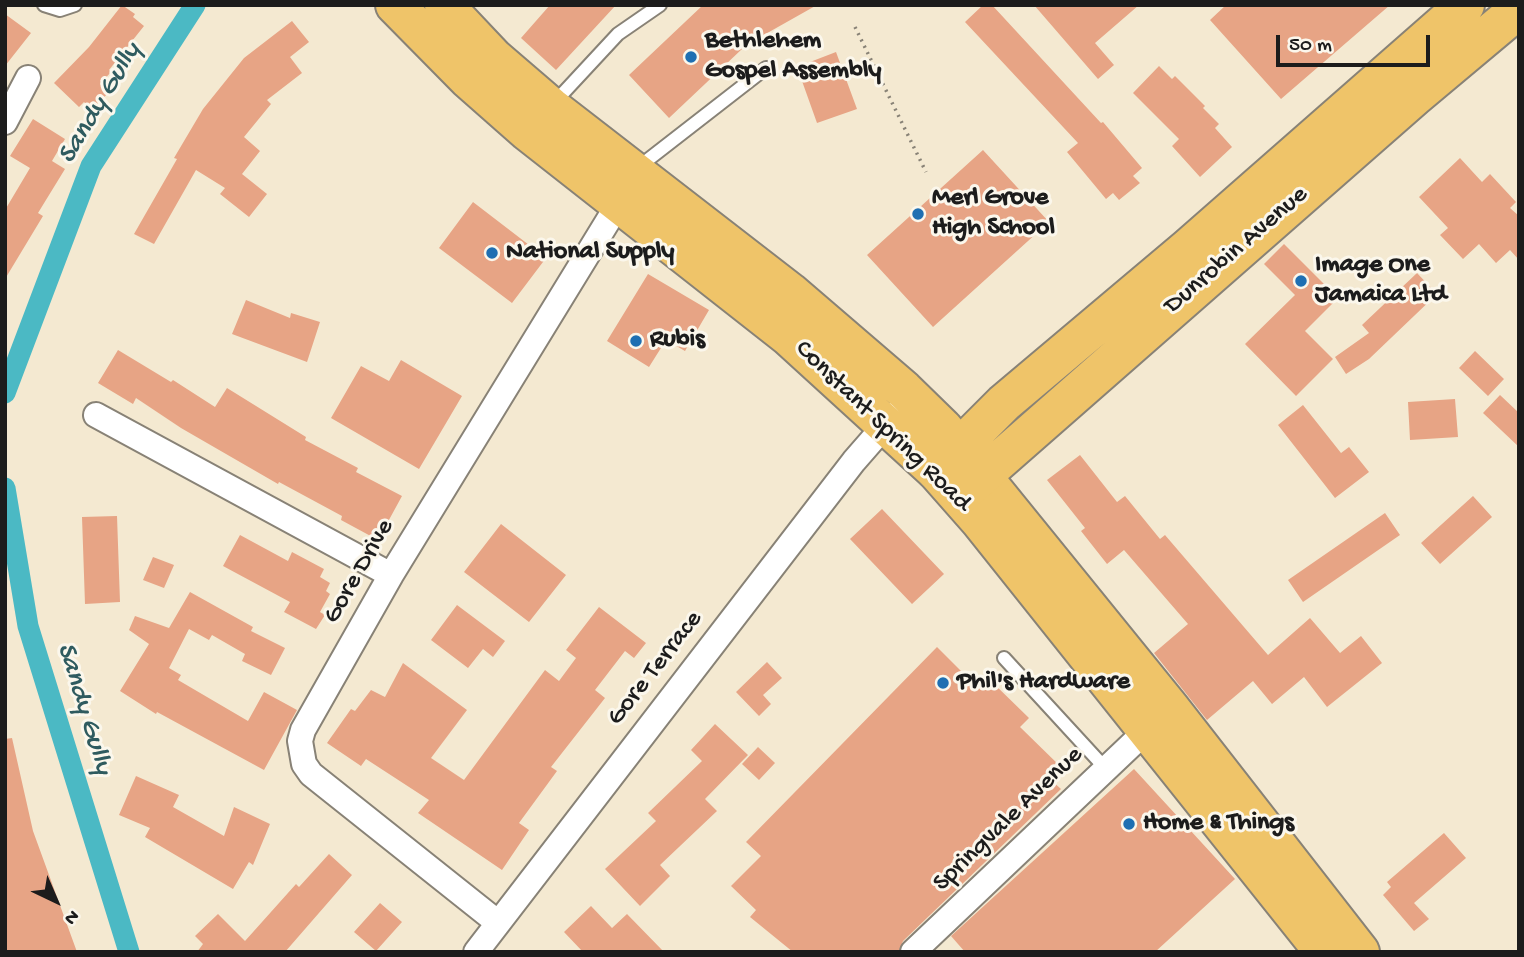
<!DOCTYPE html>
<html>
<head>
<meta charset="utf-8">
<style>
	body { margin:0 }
	#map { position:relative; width:1524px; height:957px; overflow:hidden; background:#f4e9d1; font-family:"Gochi Hand",sans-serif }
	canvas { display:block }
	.frame { position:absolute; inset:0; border:7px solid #1c1c1c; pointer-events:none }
	.north { position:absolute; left:21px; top:866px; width:70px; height:70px; -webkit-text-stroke:5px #fbf7ec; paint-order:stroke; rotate:136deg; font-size:19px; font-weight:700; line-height:28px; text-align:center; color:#1c1c1c }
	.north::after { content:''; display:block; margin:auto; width:24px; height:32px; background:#1c1c1c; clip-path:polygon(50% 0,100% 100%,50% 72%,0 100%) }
	.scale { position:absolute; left:1276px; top:35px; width:154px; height:32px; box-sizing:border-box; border:4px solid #1c1c1c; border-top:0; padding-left:9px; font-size:21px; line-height:24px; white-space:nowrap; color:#1c1c1c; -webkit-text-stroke:5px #fbf7ec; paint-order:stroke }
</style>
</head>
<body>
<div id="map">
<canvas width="1524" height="957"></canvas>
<div class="frame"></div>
<div class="north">N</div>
<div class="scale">50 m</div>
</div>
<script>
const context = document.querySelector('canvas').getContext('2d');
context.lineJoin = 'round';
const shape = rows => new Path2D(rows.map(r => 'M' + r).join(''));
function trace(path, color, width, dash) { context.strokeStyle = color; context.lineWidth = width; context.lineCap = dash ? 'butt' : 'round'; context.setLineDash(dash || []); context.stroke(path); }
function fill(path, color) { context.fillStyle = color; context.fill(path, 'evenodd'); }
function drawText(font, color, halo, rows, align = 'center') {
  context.font = font + ' "Gochi Hand",sans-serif'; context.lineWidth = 6; context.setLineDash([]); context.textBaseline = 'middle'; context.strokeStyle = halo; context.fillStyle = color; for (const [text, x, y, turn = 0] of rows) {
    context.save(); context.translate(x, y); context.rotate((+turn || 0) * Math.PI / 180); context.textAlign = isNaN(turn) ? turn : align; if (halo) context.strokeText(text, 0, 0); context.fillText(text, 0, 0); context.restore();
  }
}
const stream = shape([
	[128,943,137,952]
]);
const canal = shape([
	[5,393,91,166,195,5],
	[5,488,28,626,129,952]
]);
const building = shape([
	[122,5,135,14,133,17,144,26,109,70,111,72,100,84,109,92,92,110,84,102,79,107,54,83,89,47],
	[550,5,616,5,556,70,521,38],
	[703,5,817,5,762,36,760,32,669,118,629,75],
	[983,5,992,5,1101,123,1103,122,1142,168,1133,176,1140,183,1119,200,1113,193,1106,199,1067,152,1078,143,965,22],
	[1034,5,1139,5,1095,43,1114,65,1098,79],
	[1226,5,1390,5,1281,99,1210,20],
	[5,14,31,33,5,66],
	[292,21,309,42,290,57,302,73,267,100,271,104,244,137,260,151,242,174,267,194,249,217,220,194,225,188,196,170,154,244,134,234,177,159,174,158,203,109,244,58],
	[836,52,857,109,817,123,797,67],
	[1159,66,1172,79,1175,76,1205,106,1203,108,1219,124,1215,128,1232,147,1200,177,1172,146,1179,139,1133,93],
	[33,119,65,139,52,161,65,169,38,213,43,216,5,279,5,210,30,168,10,156],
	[983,150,1049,222,933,327,867,255],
	[1460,158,1482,182,1490,174,1516,202,1510,208,1519,216,1519,260,1510,250,1496,263,1479,244,1463,259,1440,235,1448,228,1419,197],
	[473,202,546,258,512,303,439,248],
	[1284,244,1338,298,1305,331,1333,359,1296,396,1245,344,1295,295,1264,264],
	[1417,273,1437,294,1369,359,1346,374,1335,357,1369,333,1362,325],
	[648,274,709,310,685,351,666,340,649,367,607,341],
	[246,300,290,318,291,313,320,322,307,362,232,334],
	[118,350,171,382,173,380,215,407,227,388,306,437,305,440,358,468,356,472,402,496,378,540,341,520,342,516,279,482,278,484,181,428,136,398,133,404,98,383],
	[1475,351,1504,379,1488,396,1459,368],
	[401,360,462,396,419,469,331,418,361,366,389,381],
	[1500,395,1519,413,1519,447,1483,413],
	[1455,399,1458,437,1410,440,1408,402],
	[1303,405,1341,453,1349,447,1369,472,1335,498,1278,425],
	[1080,455,1117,502,1125,496,1160,539,1165,535,1268,655,1310,618,1340,653,1361,636,1382,663,1327,707,1304,677,1272,704,1253,681,1207,720,1154,653,1188,624,1124,550,1107,564,1081,531,1085,528,1047,480],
	[1473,496,1492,517,1440,564,1421,543],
	[882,509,944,574,912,604,850,539],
	[1385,513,1400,535,1303,602,1288,580],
	[117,516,120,602,85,604,82,517],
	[501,524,566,575,529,622,464,572],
	[240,535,288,561,292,552,324,569,320,577,330,583,326,591,330,594,320,612,325,615,316,629,284,612,290,602,223,566],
	[153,557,174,565,164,588,143,580],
	[190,592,253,627,251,631,285,648,271,675,242,661,245,654,212,635,209,640,189,629,169,668,181,675,178,680,248,721,264,692,297,710,264,770,157,712,156,714,120,691,149,644,129,630,135,616,169,628],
	[457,605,505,641,493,657,483,649,468,668,431,640],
	[599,607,646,643,634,658,625,651,595,690,605,698,551,767,557,771,519,823,529,830,502,870,418,813,429,800,366,759,361,766,327,743,351,709,355,711,371,690,385,697,403,663,467,710,431,758,464,780,545,670,559,681,576,658,566,650],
	[937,647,978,688,988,678,1029,718,1020,727,1063,769,1052,781,1061,789,903,941,899,952,793,952,750,917,756,910,731,886,761,856,746,842],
	[767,662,782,678,763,695,771,704,759,716,736,692],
	[715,724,748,755,705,799,717,811,660,865,670,876,640,906,605,869,656,821,648,813,702,761,691,750],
	[12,738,33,831,77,952,5,952,5,739],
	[758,747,775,763,759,780,742,764],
	[1134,769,1235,879,1155,952,965,952,951,936],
	[136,776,179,795,173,807,224,836,234,807,270,824,253,865,249,862,233,889,145,837,150,828,119,815],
	[1444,833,1466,858,1414,903,1429,919,1414,931,1383,895,1391,887,1387,882],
	[329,854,352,875,285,952,197,952,203,944,195,936,218,914,245,941,296,884,299,887],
	[380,903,402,922,376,951,354,932],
	[591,906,612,928,627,914,664,952,583,952,564,932]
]);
const path = shape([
	[855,27,926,172]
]);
const lane = shape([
	[44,5,60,10,75,5],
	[553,104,618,34,660,5],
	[636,169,766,68],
	[1004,658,1106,769]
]);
const street = shape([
	[5,122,28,78],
	[96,415,391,575],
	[497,922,311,774,304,764,300,741,303,730,391,575,619,203],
	[476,952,854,461,895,414],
	[913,952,1146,731]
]);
const primary = shape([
	[395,5,468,79,527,131,788,336,936,471,980,521,1324,952],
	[444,5,494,58,551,107,790,292,904,390,943,428,1170,708,1360,952]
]);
const highway = shape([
	[936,471,1004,403,1188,248,1465,5],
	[959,496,1414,97,1519,9]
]);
const markers = [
	[691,57,7,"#1f6fb2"],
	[918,214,7,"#1f6fb2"],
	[492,253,7,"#1f6fb2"],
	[1301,281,7,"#1f6fb2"],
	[636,341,7,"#1f6fb2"],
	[943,683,7,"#1f6fb2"],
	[1129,824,7,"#1f6fb2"]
];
const poiNames = [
	["Bethlehem",705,42],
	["Gospel Assembly",705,72],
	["Merl Grove",932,199],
	["High School",932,229],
	["National Supply",506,253],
	["Image One",1315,266],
	["Jamaica Ltd",1315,296],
	["Rubis",650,341],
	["Phil's Hardware",957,683],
	["Home & Things",1143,824]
];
const streetNames = [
	["Dunrobin Avenue",1237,251,-41],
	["Constant Spring Road",882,427,44],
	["Gore Drive",360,572,-60],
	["Gore Terrace",656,669,-52],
	["Springvale Avenue",1009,820,-44]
];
const waterNames = [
	["Sandy Gully",101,104,-59],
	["Sandy Gully",83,709,73]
];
trace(stream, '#4bb9c4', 6);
trace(canal, '#4bb9c4', 21);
fill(building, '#e7a485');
trace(lane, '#888276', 16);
trace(street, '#888276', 28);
trace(primary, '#888276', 42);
trace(highway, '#888276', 42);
trace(path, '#888276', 3.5, [2, 5]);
trace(lane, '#fff', 12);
trace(street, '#fff', 24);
trace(primary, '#efc469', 38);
trace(highway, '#efc469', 38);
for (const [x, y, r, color] of markers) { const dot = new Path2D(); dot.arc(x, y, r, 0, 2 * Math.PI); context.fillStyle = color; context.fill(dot); trace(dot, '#fbf7ec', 2.5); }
drawText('bold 26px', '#1c1c1c', '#fbf7ec', poiNames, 'left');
drawText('26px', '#1c1c1c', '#fbf7ec', streetNames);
drawText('italic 28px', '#2f5b5f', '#fbf7ec', waterNames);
</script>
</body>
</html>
